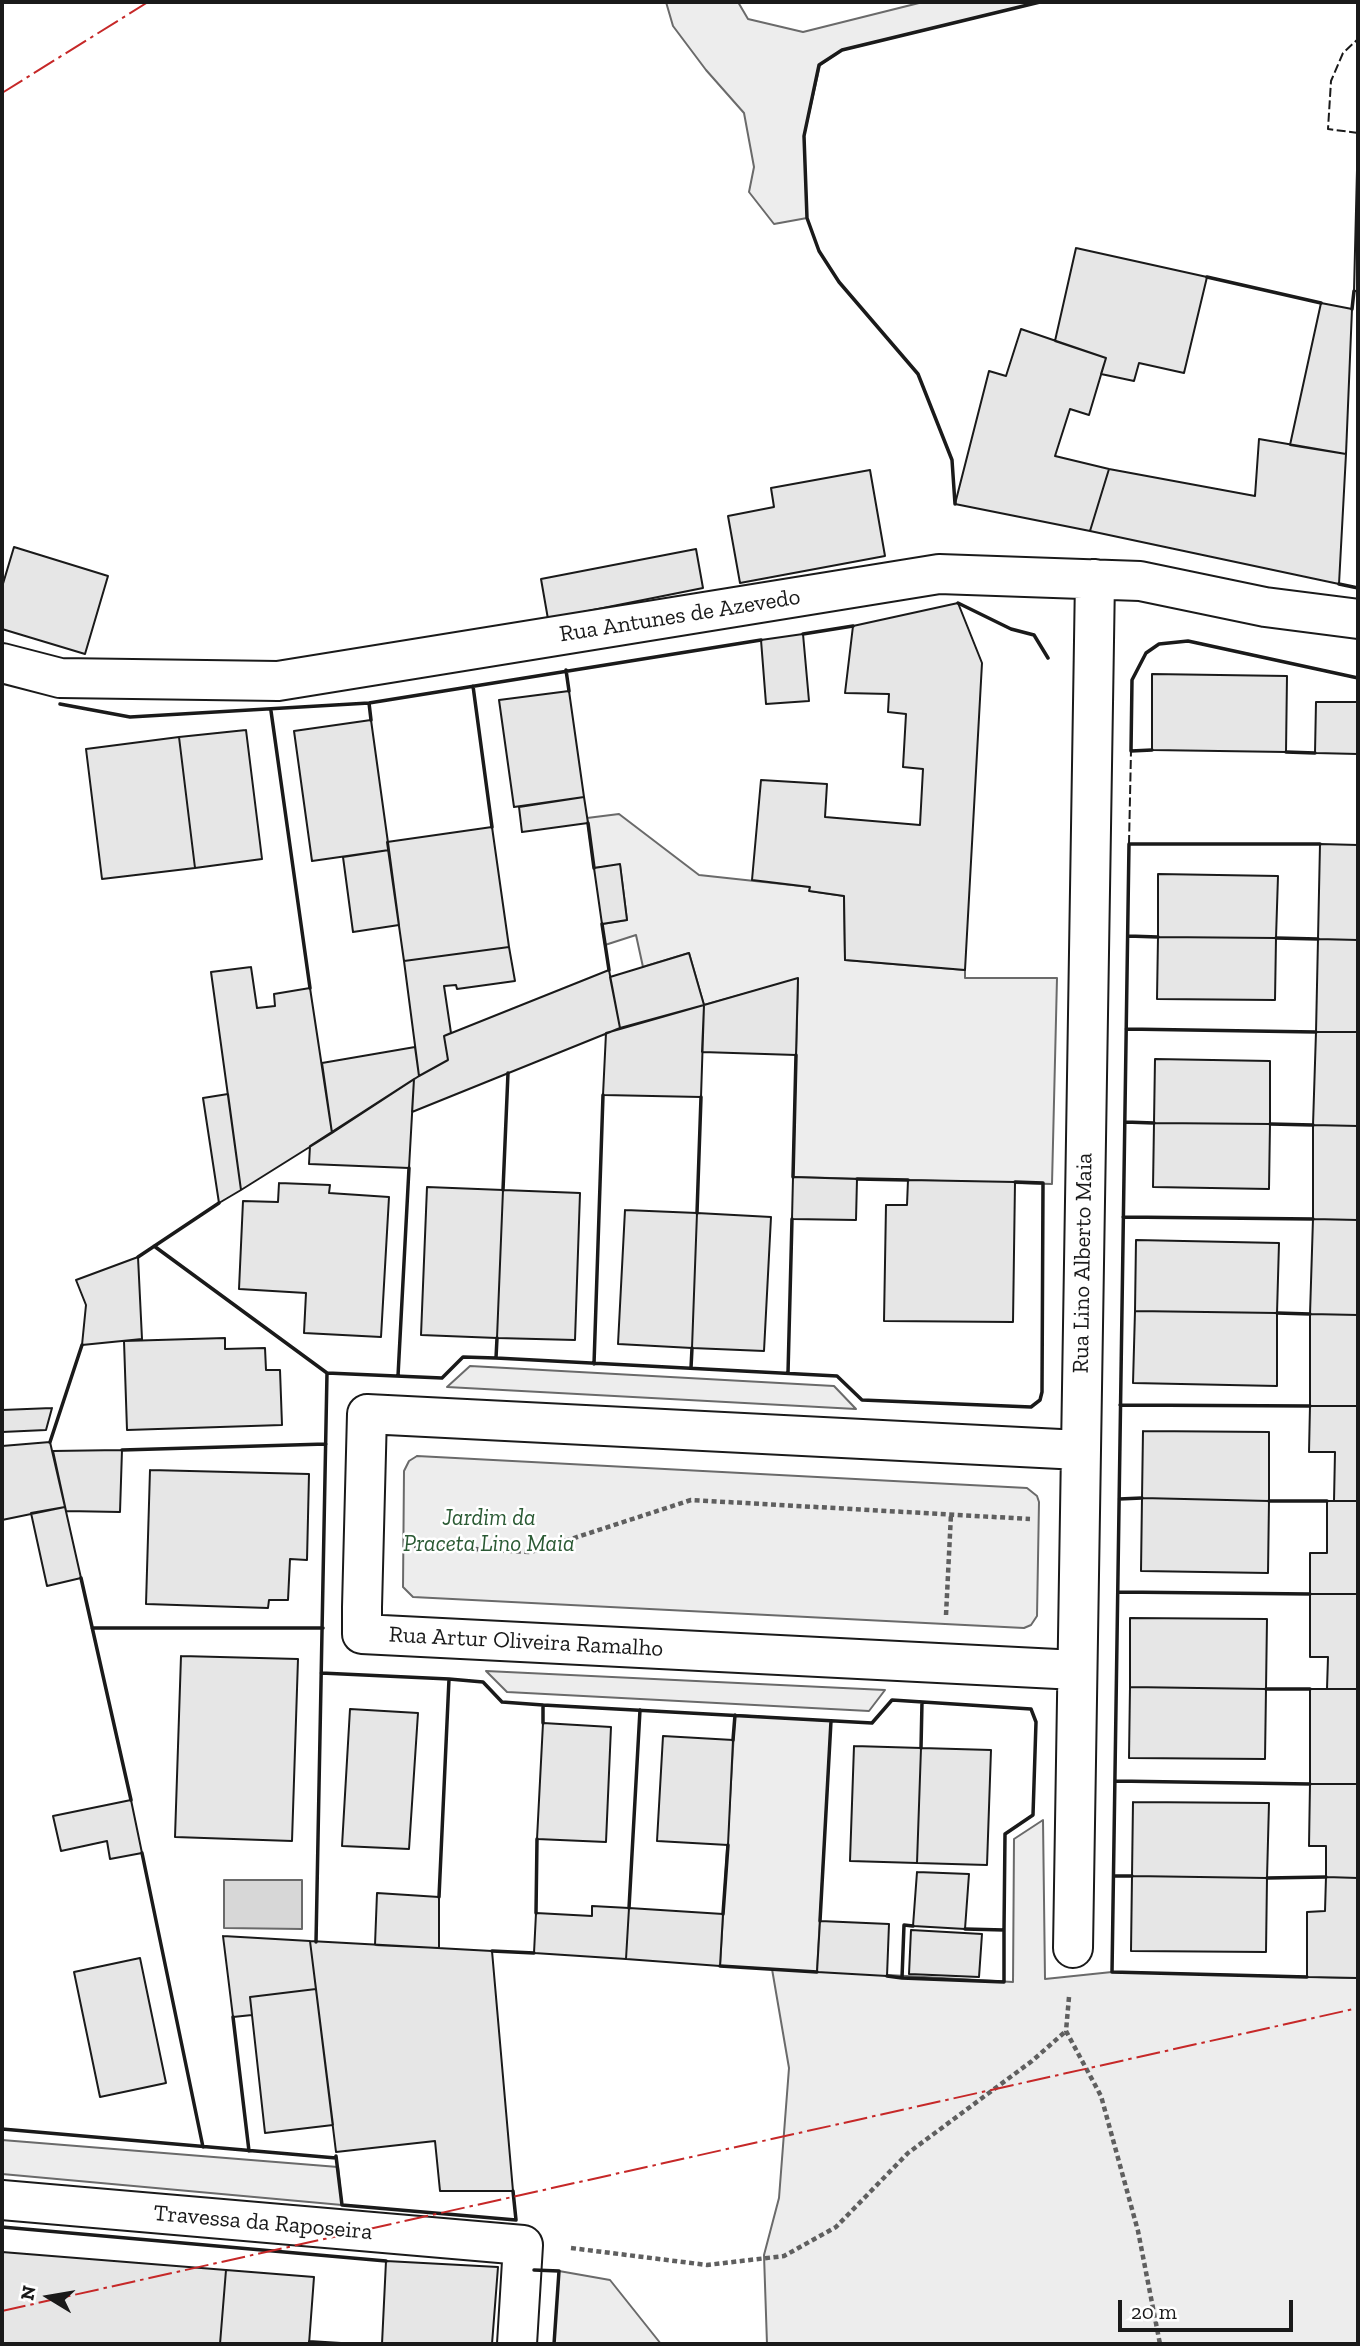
<!DOCTYPE html>
<html>
<head>
<meta charset="utf-8">
<style>
	body { margin:0 }
	#map { position:relative; width:1360px; height:2346px; overflow:hidden; background:#fff; font-family:"Zilla Slab",serif }
	canvas { display:block }
	.frame { position:absolute; inset:0; border:4px solid #1a1a1a; pointer-events:none }
	.north { position:absolute; left:14px; top:2262px; width:70px; height:70px; -webkit-text-stroke:5px #fff; paint-order:stroke; rotate:281deg; font-size:19px; font-weight:700; line-height:28px; text-align:center; color:#1a1a1a }
	.north::after { content:''; display:block; margin:auto; width:24px; height:32px; background:#1a1a1a; clip-path:polygon(50% 0,100% 100%,50% 72%,0 100%) }
	.scale { position:absolute; left:1118px; top:2300px; width:175px; height:32px; box-sizing:border-box; border:4px solid #1a1a1a; border-top:0; padding-left:9px; font-size:21px; line-height:24px; white-space:nowrap; color:#1a1a1a; -webkit-text-stroke:5px #fff; paint-order:stroke }
</style>
</head>
<body>
<div id="map">
<canvas width="1360" height="2346"></canvas>
<div class="frame"></div>
<div class="north">N</div>
<div class="scale">20 m</div>
</div>
<script>
const context = document.querySelector('canvas').getContext('2d');
context.lineJoin = 'round';
function fill(path, color) { context.fillStyle = color; context.fill(path, 'evenodd'); }
const shape = rows => new Path2D(rows.map(r => 'M' + r).join(''));
function trace(path, color, width, dash) { context.strokeStyle = color; context.lineWidth = width; context.lineCap = dash ? 'butt' : 'round'; context.setLineDash(dash || []); context.stroke(path); }
function drawText(font, color, halo, rows, align = 'center') {
  context.font = font + ' "Zilla Slab",serif'; context.lineWidth = 5; context.setLineDash([]); context.textBaseline = 'middle'; context.strokeStyle = halo; context.fillStyle = color; for (const [text, x, y, turn = 0] of rows) {
    context.save(); context.translate(x, y); context.rotate((+turn || 0) * Math.PI / 180); context.textAlign = isNaN(turn) ? turn : align; if (halo) context.strokeText(text, 0, 0); context.fillText(text, 0, 0); context.restore();
  }
}
const built = shape([
	[666,2,738,2,748,19,803,32,923,2,1040,2,842,50,820,65,804,136,807,218,774,224,749,192,754,167,744,113,706,70,673,26,666,2],
	[619,814,699,875,810,887,810,891,844,896,845,960,965,970,965,978,1057,978,1052,1184,793,1177,798,979,704,1005,689,953,643,967,636,935,605,945,602,924,627,920,620,865,594,868,587,818,619,814],
	[470,1366,834,1386,856,1409,447,1387,470,1366],
	[417,1456,1027,1488,1037,1496,1039,1502,1037,1616,1031,1625,1024,1628,413,1597,403,1587,404,1471,409,1461,417,1456],
	[486,1671,885,1690,869,1711,507,1692,486,1671],
	[735,1715,831,1721,817,1971,1013,1982,1014,1839,1043,1820,1045,1979,1112,1972,1358,1978,1358,2344,767,2344,764,2255,779,2198,789,2068,772,1969,720,1966,735,1715],
	[2,2140,338,2167,342,2205,2,2174,2,2140],
	[559,2271,610,2280,661,2344,554,2344,559,2271]
]);
const water = shape([
	[224,1880,302,1880,302,1929,224,1928,224,1880]
]);
const building = shape([
	[1358,130,1358,291,1354,291,1358,130],
	[1076,248,1207,277,1184,373,1139,363,1134,381,1101,374,1106,358,1055,341,1076,248],
	[1321,303,1352,309,1346,454,1290,445,1321,303],
	[1021,329,1106,358,1089,415,1070,409,1055,456,1109,469,1090,531,955,504,989,371,1006,376,1021,329],
	[1259,439,1346,454,1339,584,1090,531,1109,469,1255,496,1259,439],
	[870,470,885,556,740,583,728,516,774,507,771,488,870,470],
	[14,547,108,576,85,654,2,629,2,587,14,547],
	[696,549,703,588,548,619,541,579,696,549],
	[958,603,982,663,965,970,845,960,844,896,809,891,810,887,752,880,761,780,827,784,825,817,920,825,923,769,903,767,906,714,888,712,889,694,845,693,853,626,958,603],
	[803,634,809,701,766,704,761,640,803,634],
	[1152,674,1287,676,1286,752,1152,750,1152,674],
	[569,691,584,797,514,807,499,700,569,691],
	[1316,702,1358,702,1358,754,1315,753,1316,702],
	[371,720,389,850,312,861,294,731,371,720],
	[246,730,262,859,195,868,179,737,246,730],
	[179,737,195,868,102,879,86,749,179,737],
	[584,797,588,823,522,832,519,807,584,797],
	[492,827,509,947,404,961,387,842,492,827],
	[1320,844,1358,845,1358,940,1318,939,1320,844],
	[389,850,399,925,353,932,343,857,389,850],
	[620,864,627,920,602,924,594,868,620,864],
	[1158,874,1278,876,1276,938,1158,937,1158,874],
	[1158,937,1276,938,1275,1000,1157,999,1158,937],
	[1318,939,1358,940,1358,1032,1316,1032,1318,939],
	[509,947,515,981,457,989,456,985,444,986,451,1033,444,1036,448,1060,419,1076,404,961,509,947],
	[689,953,704,1005,620,1028,610,977,689,953],
	[251,967,257,1008,275,1006,274,994,310,988,332,1133,241,1190,211,972,251,967],
	[609,970,620,1028,412,1112,414,1079,448,1060,444,1036,609,970],
	[798,978,796,1055,702,1052,704,1005,798,978],
	[704,1005,701,1097,603,1095,606,1033,704,1005],
	[1316,1032,1358,1032,1358,1126,1313,1125,1316,1032],
	[415,1047,419,1076,332,1133,322,1063,415,1047],
	[1155,1059,1270,1061,1270,1124,1154,1123,1155,1059],
	[414,1079,409,1168,309,1164,310,1146,414,1079],
	[228,1094,241,1190,219,1203,203,1098,228,1094],
	[1154,1123,1270,1124,1269,1189,1153,1187,1154,1123],
	[1313,1125,1358,1126,1358,1220,1313,1219,1313,1125],
	[793,1177,857,1179,856,1220,792,1219,793,1177],
	[908,1180,1015,1182,1013,1322,884,1321,886,1205,907,1205,908,1180],
	[279,1183,330,1185,329,1193,389,1197,381,1337,304,1333,306,1293,239,1289,243,1201,278,1202,279,1183],
	[427,1187,503,1190,497,1338,421,1335,427,1187],
	[503,1190,580,1193,575,1340,497,1338,503,1190],
	[625,1210,697,1213,692,1348,618,1344,625,1210],
	[697,1213,771,1217,764,1351,692,1348,697,1213],
	[1313,1219,1358,1220,1358,1315,1310,1314,1313,1219],
	[1136,1240,1279,1243,1277,1313,1135,1311,1136,1240],
	[138,1257,142,1339,82,1345,86,1305,76,1280,138,1257],
	[1135,1311,1277,1313,1277,1386,1133,1383,1135,1311],
	[1310,1314,1358,1315,1358,1406,1310,1406,1310,1314],
	[225,1338,225,1349,265,1348,266,1370,280,1370,282,1425,127,1430,124,1341,225,1338],
	[1310,1406,1358,1406,1358,1501,1334,1501,1335,1452,1309,1452,1310,1406],
	[52,1408,46,1430,2,1432,2,1410,52,1408],
	[1143,1431,1269,1432,1269,1501,1142,1498,1143,1431],
	[50,1442,65,1507,2,1520,2,1446,50,1442],
	[122,1450,120,1512,66,1511,53,1451,122,1450],
	[150,1470,309,1474,307,1560,290,1559,288,1600,269,1600,268,1608,146,1604,150,1470],
	[1142,1498,1269,1501,1268,1573,1141,1571,1142,1498],
	[1327,1501,1358,1501,1358,1594,1310,1594,1310,1553,1327,1553,1327,1501],
	[65,1507,81,1578,47,1586,31,1513,65,1507],
	[1310,1594,1358,1594,1358,1689,1327,1689,1328,1657,1310,1657,1310,1594],
	[1130,1618,1267,1619,1266,1689,1130,1687,1130,1618],
	[181,1656,298,1659,292,1841,175,1837,181,1656],
	[1130,1687,1266,1689,1265,1759,1129,1758,1130,1687],
	[1310,1689,1358,1689,1358,1784,1310,1784,1310,1689],
	[350,1709,418,1713,409,1849,342,1846,350,1709],
	[543,1723,611,1727,606,1842,537,1839,543,1723],
	[663,1736,733,1740,728,1845,657,1841,663,1736],
	[854,1746,921,1748,917,1863,850,1861,854,1746],
	[921,1748,991,1750,987,1865,917,1863,921,1748],
	[1310,1784,1358,1784,1358,1878,1326,1877,1326,1846,1309,1846,1310,1784],
	[131,1800,142,1853,110,1859,107,1841,61,1851,53,1816,131,1800],
	[1133,1802,1269,1803,1267,1878,1132,1876,1133,1802],
	[917,1872,969,1874,965,1929,913,1926,917,1872],
	[1132,1876,1267,1878,1266,1952,1131,1951,1132,1876],
	[1326,1877,1358,1878,1358,1978,1307,1977,1307,1912,1325,1911,1326,1877],
	[377,1893,439,1897,439,1948,375,1945,377,1893],
	[592,1906,629,1908,626,1959,534,1953,536,1913,592,1916,592,1906],
	[629,1908,723,1914,720,1966,626,1959,629,1908],
	[820,1921,889,1924,887,1976,817,1972,820,1921],
	[911,1930,982,1934,979,1977,909,1974,911,1930],
	[223,1936,310,1941,316,1989,250,1997,252,2015,233,2017,223,1936],
	[310,1941,492,1951,513,2191,440,2191,435,2141,336,2152,310,1941],
	[140,1958,166,2083,100,2097,74,1972,140,1958],
	[316,1989,333,2125,265,2133,250,1997,316,1989],
	[2,2252,226,2270,220,2344,2,2344,2,2252],
	[386,2261,498,2267,492,2344,382,2344,386,2261],
	[226,2270,314,2277,309,2344,220,2344,226,2270],
	[309,2341,357,2344,309,2344,309,2341]
]);
const path = shape([
	[414,1546,531,1552,691,1500,1030,1519],
	[946,1615,951,1514],
	[1069,1997,1066,2031,1101,2096,1138,2231,1160,2344],
	[571,2248,707,2265,784,2256,836,2227,908,2153,1032,2061,1066,2031]
]);
const minor = shape([
	[2,663,60,678,278,681,939,574,1140,581,1265,607,1358,619],
	[1077,1670,362,1634,362,1607,367,1414,1080,1450],
	[1073,1948,1095,579],
	[2,2200,523,2245,517,2344]
]);
const fence = shape([
	[1358,133,1328,129,1331,81,1343,53,1358,39],
	[1129,844,1131,751]
]);
const wall = shape([
	[1207,277,1321,303],
	[1352,309,1354,291],
	[955,504,952,460,918,374,839,282,819,251,807,218,804,136,819,65,842,50,1040,2],
	[1339,584,1358,588],
	[958,603,1011,629,1034,635,1048,658],
	[803,634,853,626],
	[566,670,569,691],
	[473,686,492,827],
	[369,703,371,720],
	[60,704,130,717,369,703,761,640],
	[271,711,310,988],
	[1152,750,1131,751,1132,680,1146,653,1159,644,1188,641,1358,678],
	[1286,752,1315,753],
	[588,823,594,868],
	[602,924,609,970],
	[1128,936,1158,937],
	[1276,938,1318,939],
	[1126,1029,1316,1032],
	[1125,1122,1154,1123],
	[1270,1124,1313,1125],
	[793,1177,796,1055],
	[857,1179,908,1180],
	[503,1190,508,1073],
	[697,1213,701,1097],
	[1123,1217,1313,1219],
	[154,1246,327,1373],
	[138,1257,219,1203],
	[1277,1313,1310,1314],
	[496,1358,497,1338],
	[594,1364,603,1095],
	[691,1368,692,1348],
	[788,1373,792,1219],
	[398,1376,409,1168],
	[1120,1405,1310,1406],
	[50,1442,82,1345],
	[122,1450,326,1444],
	[1119,1499,1142,1498],
	[1269,1501,1327,1501],
	[81,1578,131,1800],
	[1118,1592,1310,1594],
	[92,1628,323,1628],
	[321,1673,449,1679,439,1897],
	[449,1679,483,1682,502,1702,543,1705],
	[1266,1689,1310,1689],
	[543,1723,543,1705,872,1723,892,1700,1031,1709,1036,1722,1033,1815,1005,1834,1004,1930,965,1929],
	[733,1740,735,1715],
	[921,1748,922,1702],
	[1115,1781,1310,1784],
	[142,1853,203,2147],
	[1114,1876,1132,1876],
	[1267,1878,1326,1877],
	[629,1908,640,1710],
	[536,1913,537,1839],
	[723,1914,728,1845],
	[820,1921,831,1721],
	[316,1942,327,1373,442,1378,463,1357,496,1358,837,1376,862,1400,1031,1407,1040,1400,1042,1392,1043,1183,1015,1182],
	[492,1951,534,1953],
	[720,1966,817,1972],
	[887,1976,902,1978,904,1925,913,1926],
	[1307,1977,1112,1972,1129,844,1320,844],
	[902,1978,1004,1982,1004,1930],
	[233,2017,249,2151],
	[2,2129,336,2158],
	[336,2156,342,2205,516,2220,513,2191],
	[2,2227,386,2261],
	[534,2270,559,2271,554,2344]
]);
const power = shape([
	[2,93,148,2],
	[2,2311,1358,2008]
]);
const streetNames = [
	["Rua Antunes de Azevedo",680,616,-9],
	["Rua Lino Alberto Maia",1083,1263,-89],
	["Rua Artur Oliveira Ramalho",526,1642,3],
	["Travessa da Raposeira",263,2223,5]
];
const parkNames = [
	["Jardim da",489,1518],
	["Praceta Lino Maia",489,1544]
];
fill(built, '#ededed');
trace(built, '#6a6a6a', 2);
fill(water, '#d7d7d7');
trace(water, '#6a6a6a', 2);
fill(building, '#e6e6e6');
trace(building, '#1a1a1a', 2);
trace(minor, '#1a1a1a', 42);
trace(path, '#5f5f5f', 4.5, [5, 3.5]);
trace(minor, '#fff', 38);
trace(fence, '#1a1a1a', 2, [9, 3.5]);
trace(wall, '#1a1a1a', 3.5);
trace(power, '#c62828', 2, [24, 5, 3.5, 5]);
drawText('23px', '#1a1a1a', '#fff', streetNames);
drawText('italic 23px', '#2b5a34', '#fff', parkNames);
</script>
</body>
</html>
